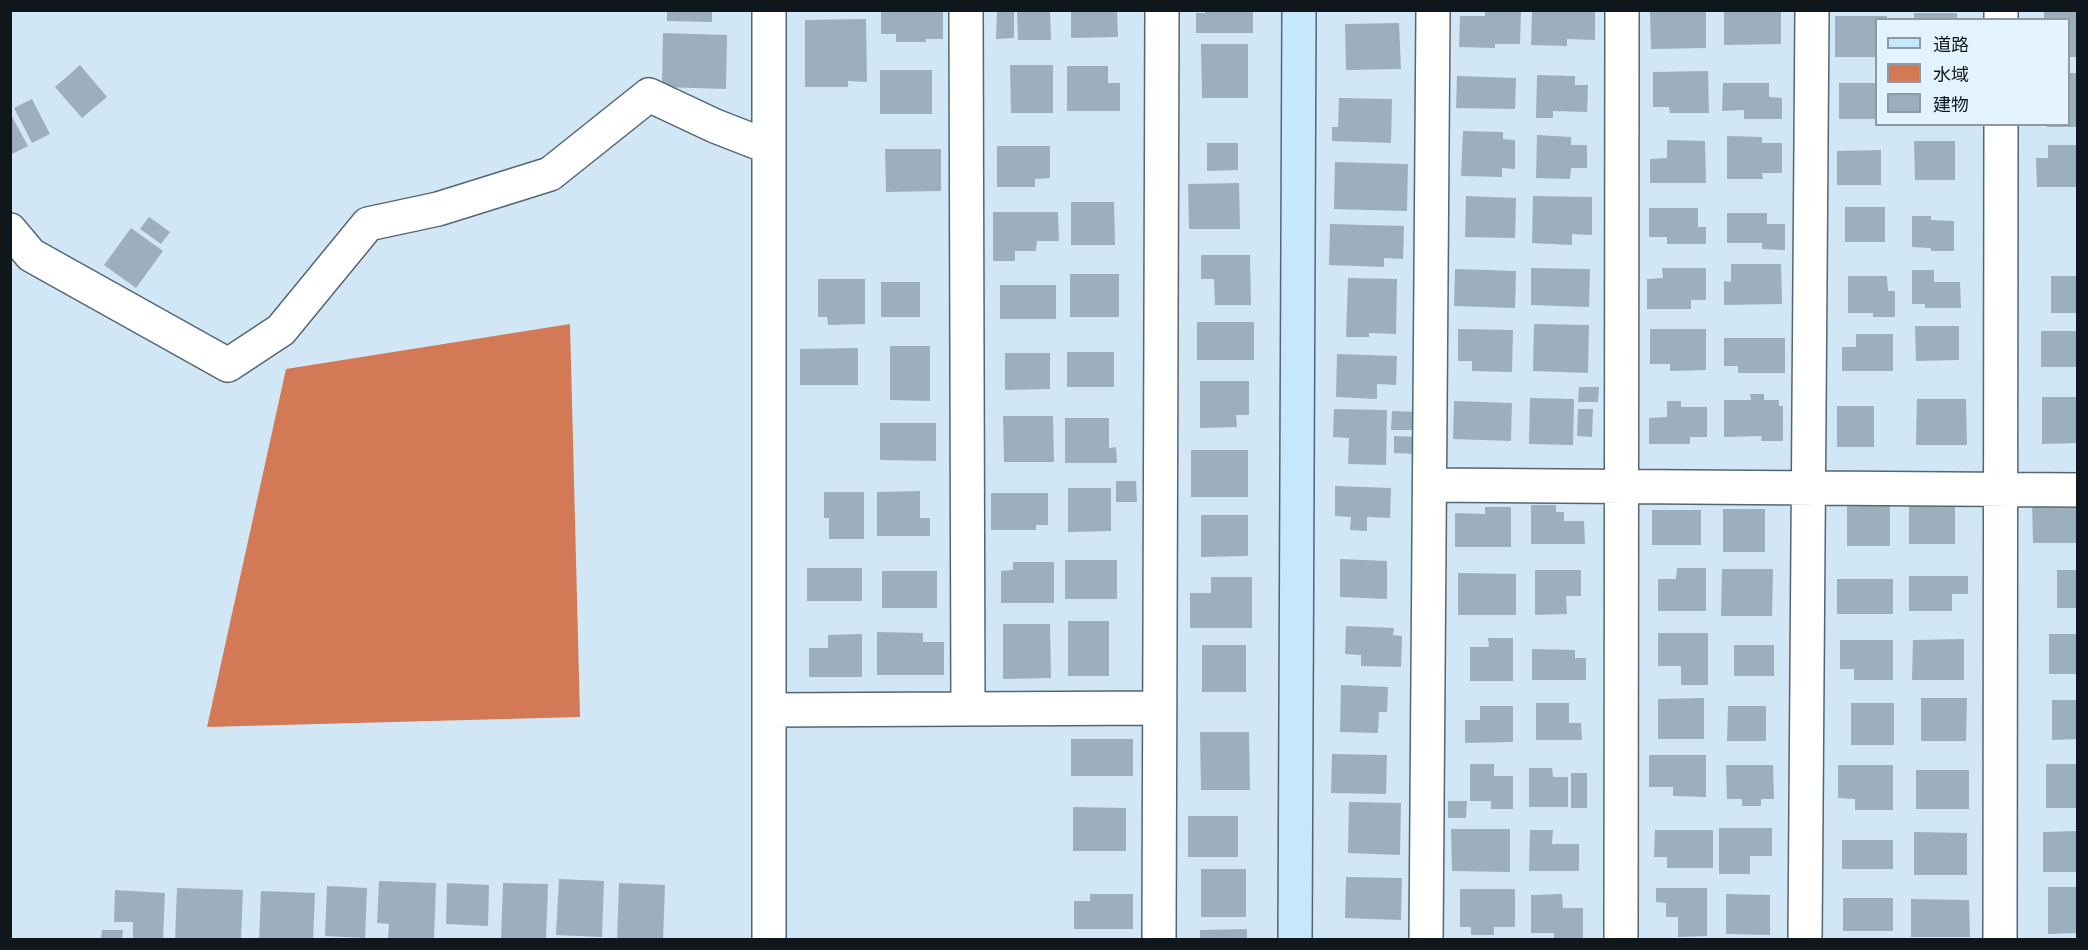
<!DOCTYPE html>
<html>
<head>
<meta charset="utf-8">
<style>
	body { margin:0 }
	#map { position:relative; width:2088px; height:950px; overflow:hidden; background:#d2e7f5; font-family:Montserrat,"Noto Sans JP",sans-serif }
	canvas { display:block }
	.frame { position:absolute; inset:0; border:12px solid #10171c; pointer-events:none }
	.legend { position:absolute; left:1875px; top:18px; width:195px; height:108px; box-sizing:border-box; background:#e3f3ff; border:2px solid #8f9ba4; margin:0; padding:8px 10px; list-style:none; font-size:18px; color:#10171c }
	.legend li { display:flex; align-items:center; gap:12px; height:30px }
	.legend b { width:30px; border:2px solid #8f9ba4 }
</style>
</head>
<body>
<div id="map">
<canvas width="2088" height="950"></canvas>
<div class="frame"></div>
<ul class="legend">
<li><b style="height:8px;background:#c5e8fd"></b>道路</li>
<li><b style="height:16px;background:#d37955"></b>水域</li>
<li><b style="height:16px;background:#9bafbc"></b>建物</li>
</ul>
</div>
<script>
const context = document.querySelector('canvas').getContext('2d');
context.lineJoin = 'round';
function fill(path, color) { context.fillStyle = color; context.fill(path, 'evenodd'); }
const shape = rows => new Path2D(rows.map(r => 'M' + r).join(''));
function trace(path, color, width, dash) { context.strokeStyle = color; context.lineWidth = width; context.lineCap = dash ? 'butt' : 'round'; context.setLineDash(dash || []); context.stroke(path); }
const water = shape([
	[570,324,580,717,207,727,286,369]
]);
const building = shape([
	[667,10,712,10,712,22,667,21],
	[881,10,943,10,943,39,926,39,926,42,896,42,896,34,881,34],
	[1017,10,1050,10,1051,40,1018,40],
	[1071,10,1117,10,1118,37,1071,38],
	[1205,10,1253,10,1253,33,1196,33,1196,13,1205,13],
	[1485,10,1521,10,1520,44,1495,44,1495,48,1459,47,1460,16,1485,16],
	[1532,10,1595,11,1595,40,1567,39,1567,46,1531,45],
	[1724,10,1781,10,1781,44,1724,45],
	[997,11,1014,11,1014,38,996,39],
	[1706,11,1706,48,1651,49,1650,12],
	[2044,12,2078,12,2078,57,2068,57,2068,20,2044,20],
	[1914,13,1957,13,1957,20,1914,20],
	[1835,16,1887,16,1887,20,1876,20,1876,57,1835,57],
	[866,19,867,82,848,81,848,87,805,87,805,20],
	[1399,23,1401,69,1346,70,1345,24],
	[663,33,727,35,726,89,662,87],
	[1201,44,1248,44,1248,98,1202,98],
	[80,65,107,97,82,118,55,87],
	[1010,65,1053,65,1053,113,1011,113],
	[1067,66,1108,66,1108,83,1120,83,1120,111,1067,111],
	[880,70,932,70,932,114,880,114],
	[1708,71,1709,113,1670,113,1669,107,1653,107,1653,72],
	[2068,73,2078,73,2078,127,2047,127,2047,124,2068,124],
	[1537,75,1575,76,1575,85,1588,85,1587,112,1553,111,1553,118,1536,118],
	[1457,76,1516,78,1515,109,1456,108],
	[1723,83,1769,83,1769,97,1782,98,1782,119,1744,119,1744,110,1722,111],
	[1839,83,1876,83,1876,119,1839,119],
	[1339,98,1392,99,1391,143,1332,141,1332,127,1338,127],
	[32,99,50,134,32,143,14,108],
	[10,113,28,146,10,155],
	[1463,131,1503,132,1503,139,1515,140,1515,169,1502,168,1502,177,1461,176],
	[1537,135,1571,137,1571,145,1587,145,1587,168,1571,168,1570,179,1536,178],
	[1727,136,1762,137,1762,143,1782,143,1782,173,1762,173,1763,179,1727,179],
	[1667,140,1705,141,1706,183,1650,183,1650,159,1667,158],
	[1914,141,1955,141,1955,180,1915,180],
	[1207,143,1238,143,1238,170,1207,171],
	[2048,145,2078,145,2078,187,2037,187,2036,158,2048,158],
	[997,146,1050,146,1050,178,1035,179,1035,187,997,187],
	[885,149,941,149,941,191,886,192],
	[1881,150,1881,185,1837,185,1837,151],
	[1335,162,1408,164,1407,211,1334,209],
	[1239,183,1240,229,1189,229,1188,184],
	[1466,196,1516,198,1515,238,1465,237],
	[1533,196,1592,197,1592,235,1572,234,1572,245,1532,243],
	[1071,202,1114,202,1115,245,1071,245],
	[1845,207,1885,207,1885,242,1845,242],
	[1649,208,1698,208,1698,227,1706,227,1706,244,1667,244,1667,237,1649,237],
	[993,212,1058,212,1059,241,1037,241,1036,251,1015,251,1015,261,993,261],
	[1727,213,1767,213,1767,224,1785,224,1785,250,1762,249,1762,243,1727,243],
	[1912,216,1931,216,1931,220,1954,221,1954,251,1931,251,1931,248,1912,247],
	[149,217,170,232,161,244,140,229],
	[1330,224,1404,226,1403,259,1384,258,1384,267,1329,265],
	[131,228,163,251,136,288,104,265],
	[1201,255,1250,255,1251,305,1215,305,1214,279,1201,279],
	[1731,264,1781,264,1782,304,1724,305,1724,281,1731,282],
	[1531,268,1590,269,1589,307,1531,305],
	[1662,268,1706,268,1706,300,1691,300,1691,309,1647,309,1647,279,1663,278],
	[1455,269,1516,271,1515,308,1454,306],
	[1912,270,1934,270,1934,282,1960,282,1961,308,1925,308,1925,304,1912,304],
	[1070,274,1119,274,1119,317,1070,317],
	[1848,276,1887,276,1888,291,1895,291,1895,317,1873,317,1873,313,1848,313],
	[2051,276,2078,276,2078,313,2051,313],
	[1348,278,1397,279,1396,334,1369,333,1369,337,1346,337],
	[818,279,865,279,865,324,828,325,827,317,818,317],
	[881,282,920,282,920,317,881,317],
	[1000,285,1056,285,1056,319,1000,319],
	[1197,322,1254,322,1254,360,1197,360],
	[1534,324,1589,325,1588,373,1533,371],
	[1915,326,1959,326,1959,360,1916,361],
	[1458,329,1513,330,1512,372,1472,371,1472,361,1458,361],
	[1650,329,1706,329,1706,370,1670,371,1670,364,1650,364],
	[2041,331,2078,331,2078,367,2041,367],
	[1856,334,1893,334,1893,371,1842,371,1842,347,1856,347],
	[1724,338,1785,338,1785,373,1738,373,1738,366,1724,366],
	[890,346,930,346,930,401,890,400],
	[858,348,858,385,800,385,800,349],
	[1067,352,1114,352,1114,387,1067,387],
	[1005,353,1050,353,1050,389,1005,390],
	[1337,354,1397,356,1396,385,1377,384,1377,399,1336,397],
	[1200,381,1249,381,1249,415,1236,415,1237,427,1200,428],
	[1579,387,1599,387,1598,402,1578,402],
	[1750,394,1764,394,1764,400,1779,400,1779,406,1783,406,1783,441,1761,441,1762,436,1724,437,1724,400,1751,400],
	[2042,397,2078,397,2078,443,2042,444],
	[1530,398,1574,399,1573,445,1529,444],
	[1917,399,1966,399,1967,445,1916,445],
	[1454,401,1512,403,1511,441,1453,439],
	[1667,401,1681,401,1681,407,1707,407,1707,437,1690,437,1690,444,1649,444,1649,418,1667,417],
	[1837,406,1874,406,1874,447,1837,447],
	[1334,409,1387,410,1386,465,1348,464,1349,438,1333,437],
	[1578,409,1593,409,1592,437,1577,436],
	[1392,411,1418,412,1418,430,1391,430],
	[1003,416,1053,416,1054,462,1004,462],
	[1065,418,1109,418,1109,448,1116,447,1117,463,1065,463],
	[880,423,936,423,936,461,880,460],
	[1394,436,1416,437,1416,454,1394,453],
	[1191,450,1248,450,1248,497,1191,497],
	[1116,481,1136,481,1137,502,1116,502],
	[1335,486,1391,488,1390,518,1367,517,1367,531,1350,530,1351,517,1335,516],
	[1068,488,1111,488,1111,531,1068,532],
	[920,491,920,518,930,518,930,536,877,536,877,492],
	[824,492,864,492,864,539,829,539,829,518,824,518],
	[991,493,1048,493,1048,525,1036,525,1036,530,991,530],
	[2032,501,2078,501,2078,543,2033,543],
	[1847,504,1890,504,1890,546,1847,546],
	[1531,505,1556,505,1556,512,1564,512,1564,521,1584,521,1585,544,1531,544],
	[1909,505,1955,505,1955,544,1909,544],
	[1485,507,1511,507,1511,547,1455,547,1455,513,1485,514],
	[1723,509,1765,509,1765,552,1723,552],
	[1652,510,1701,510,1701,545,1652,545],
	[1201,515,1248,515,1248,556,1201,557],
	[1340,559,1387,561,1387,599,1340,597],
	[1065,560,1117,560,1117,599,1065,599],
	[1013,562,1054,562,1054,603,1001,603,1001,571,1013,570],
	[807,568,862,568,862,601,807,601],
	[1677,568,1706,568,1706,611,1658,611,1658,579,1676,579],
	[1722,569,1773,569,1772,616,1721,616],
	[1535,570,1581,570,1581,596,1566,596,1567,614,1535,615],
	[2057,570,2078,570,2078,608,2057,608],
	[882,571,937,571,937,608,882,608],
	[1458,573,1516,574,1516,615,1458,615],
	[1909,576,1968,576,1968,594,1952,594,1952,611,1909,611],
	[1211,577,1252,577,1252,628,1190,628,1190,593,1211,593],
	[1837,579,1893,579,1893,614,1837,614],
	[1068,621,1109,621,1109,676,1068,676],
	[1003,624,1050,624,1051,678,1003,679],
	[1346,626,1394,628,1393,635,1402,636,1401,667,1361,666,1361,655,1345,654],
	[877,632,923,633,923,642,944,642,944,675,877,675],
	[1658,633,1708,633,1708,685,1681,685,1681,666,1658,666],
	[862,634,862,677,809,677,809,648,828,648,828,635],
	[2049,634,2078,634,2078,674,2049,674],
	[1488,638,1513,638,1513,681,1470,681,1470,647,1489,647],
	[1964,639,1964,680,1912,680,1913,640],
	[1840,640,1893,640,1893,680,1854,680,1854,669,1840,669],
	[1202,645,1246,645,1246,692,1202,692],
	[1734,645,1774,645,1774,676,1734,676],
	[1532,649,1575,650,1575,658,1586,658,1586,680,1532,680],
	[1341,685,1388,687,1387,712,1379,712,1378,733,1340,732],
	[1704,698,1704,739,1658,739,1658,699],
	[1921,698,1967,698,1966,741,1921,741],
	[2052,700,2078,700,2078,739,2052,740],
	[1536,703,1569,703,1569,723,1581,723,1582,740,1536,740],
	[1851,703,1894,703,1894,745,1851,745],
	[1480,706,1513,706,1513,742,1465,743,1465,720,1480,720],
	[1728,706,1766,706,1766,741,1727,741],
	[1200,732,1249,732,1250,790,1201,790],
	[1071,739,1133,739,1133,776,1071,776],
	[1332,754,1387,755,1386,794,1331,793],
	[1649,755,1706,755,1706,797,1673,796,1673,787,1649,787],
	[1470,764,1494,764,1494,776,1513,776,1513,809,1491,809,1491,801,1470,801],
	[2046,764,2078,764,2078,808,2046,808],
	[1726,765,1773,765,1774,799,1761,799,1761,806,1742,806,1742,799,1727,799],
	[1838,765,1893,765,1893,810,1855,810,1855,799,1838,798],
	[1529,768,1552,768,1553,777,1568,777,1568,807,1529,807],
	[1916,770,1969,770,1969,809,1916,809],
	[1571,773,1587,773,1587,808,1571,808],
	[1448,801,1467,801,1466,818,1448,818],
	[1349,802,1401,803,1400,855,1348,853],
	[1073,807,1126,808,1126,851,1073,851],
	[1188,816,1238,816,1238,857,1188,857],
	[1719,828,1772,828,1772,856,1750,856,1750,874,1719,874],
	[1451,829,1510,829,1510,872,1452,871],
	[1530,830,1553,830,1552,844,1579,844,1579,871,1529,871],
	[1655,830,1713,830,1713,868,1667,868,1667,857,1654,857],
	[2078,831,2078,872,2043,872,2043,832],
	[1914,832,1967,833,1967,875,1914,875],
	[1842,840,1893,840,1893,869,1842,869],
	[1201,869,1246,869,1246,917,1201,917],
	[1346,877,1402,878,1401,920,1345,918],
	[559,879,604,881,602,937,556,935],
	[379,881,436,883,434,940,388,939,389,924,377,923],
	[447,883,489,885,488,926,446,924],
	[503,883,548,884,546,940,501,940],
	[619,883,665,885,663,940,617,940],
	[327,886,367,888,365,938,325,936],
	[2048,887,2078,887,2078,933,2048,934],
	[177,888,243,890,241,940,175,940],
	[1656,888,1707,888,1707,936,1678,937,1678,917,1666,917,1666,903,1656,902],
	[1460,889,1515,889,1515,927,1494,927,1494,935,1471,935,1471,927,1460,927],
	[115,890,165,893,163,940,133,940,133,922,114,922],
	[261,891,315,893,313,940,259,939],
	[1090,894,1133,894,1133,929,1074,929,1074,901,1090,901],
	[1562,894,1563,908,1583,908,1583,939,1554,939,1554,933,1531,933,1531,895],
	[1726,894,1770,895,1770,935,1726,934],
	[1843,898,1893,898,1893,931,1843,931],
	[1911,899,1969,900,1970,937,1911,937],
	[1247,929,1247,940,1200,940,1200,930],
	[102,930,123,930,122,940,101,940]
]);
const street = shape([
	[769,10,769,940],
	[966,10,968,708],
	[2001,20,2001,10],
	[10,230,31,255,228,365,281,330,368,224,438,209,550,174,649,95,715,126,769,147],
	[1430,485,2078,490],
	[769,710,1159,708],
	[1159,940,1162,10],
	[1426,940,1433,10],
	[1621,940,1622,10],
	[1805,940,1812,10],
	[2000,940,2001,124]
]);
const secondary = shape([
	[1295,940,1299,10]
]);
fill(water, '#d37955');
fill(building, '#9bafbc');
trace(street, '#546673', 36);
trace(secondary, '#546673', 36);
trace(street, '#fff', 33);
trace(secondary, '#c5e8fd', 33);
</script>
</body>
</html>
